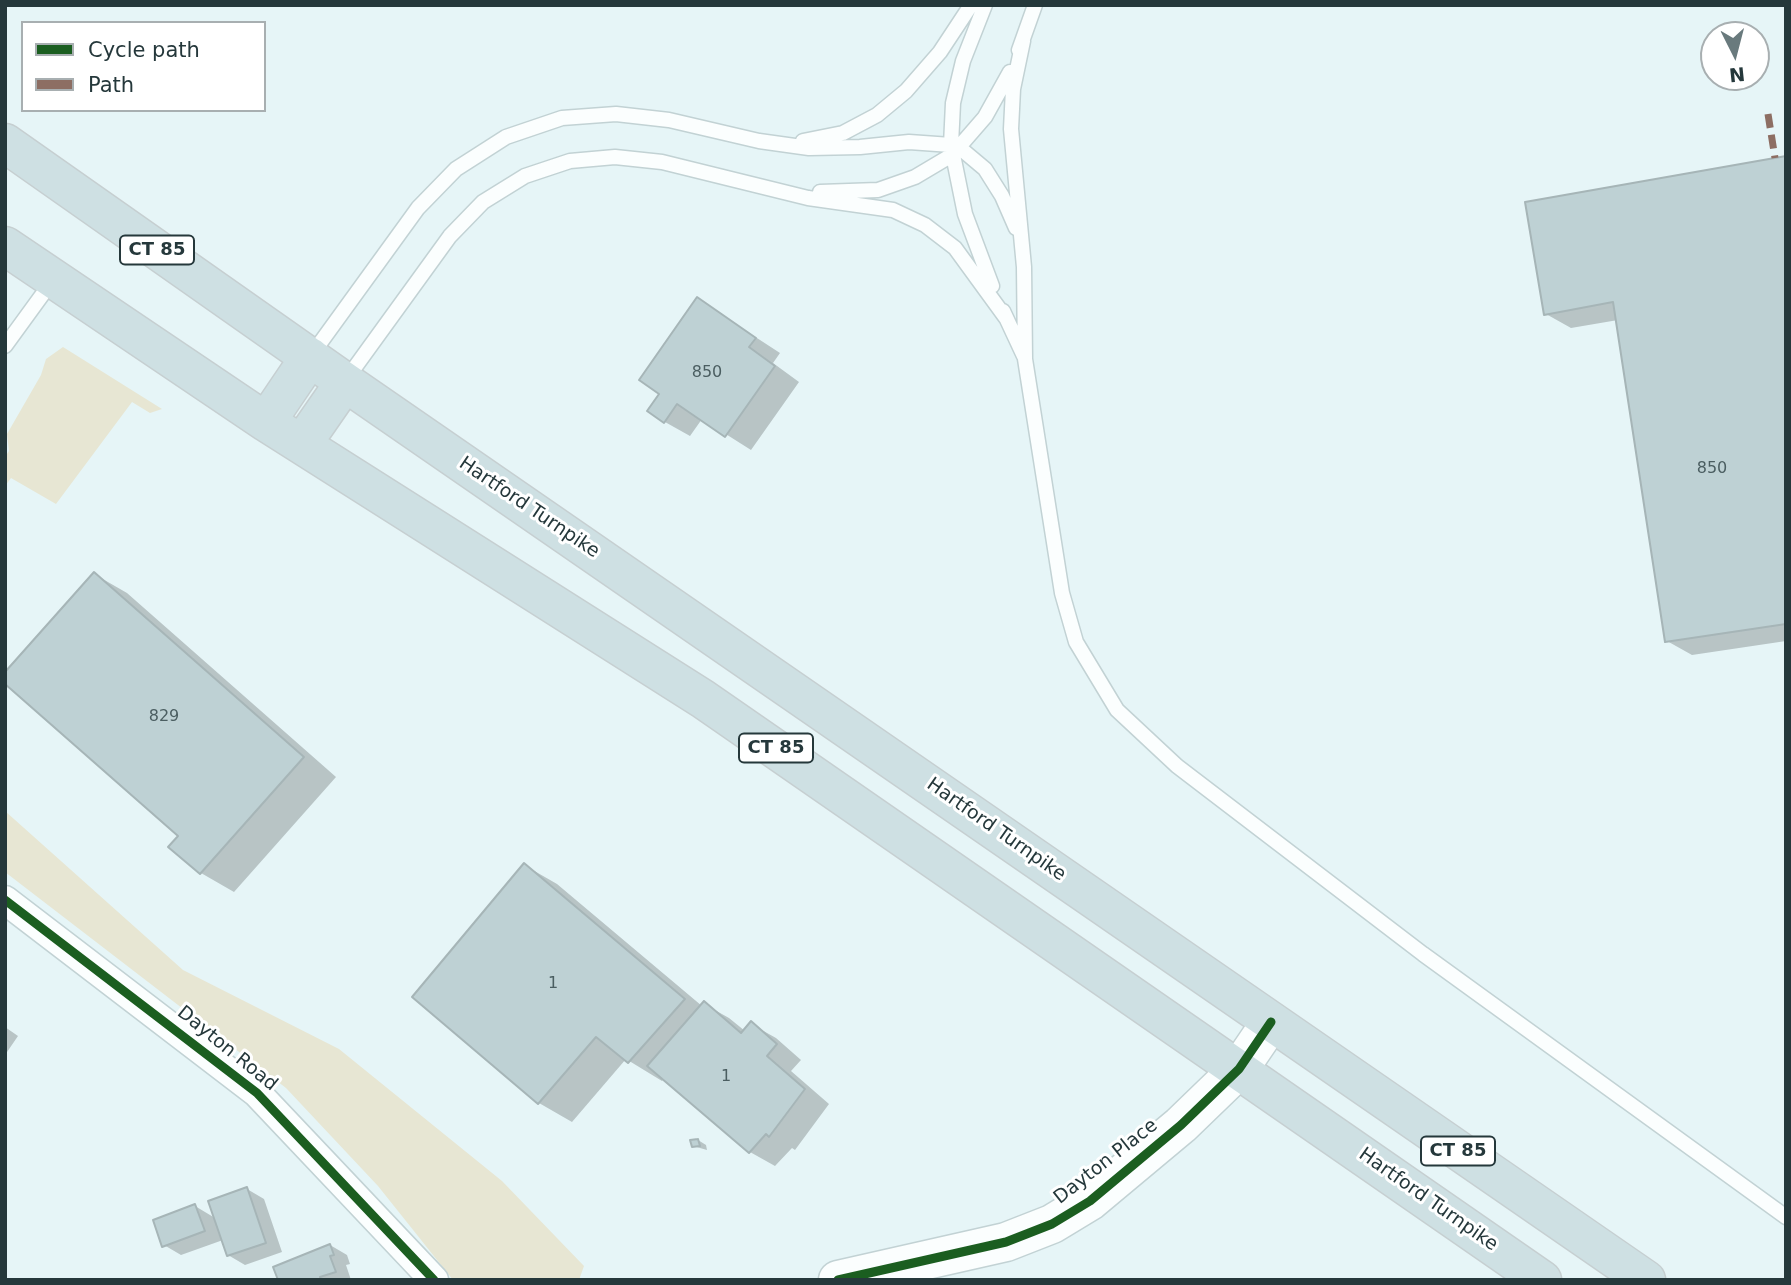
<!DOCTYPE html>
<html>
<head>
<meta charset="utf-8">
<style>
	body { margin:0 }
	#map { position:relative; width:1791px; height:1285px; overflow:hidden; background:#e6f5f7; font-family:"DejaVu Sans",sans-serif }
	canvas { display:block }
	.frame { position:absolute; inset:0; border:7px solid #25383b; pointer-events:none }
	.legend { position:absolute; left:21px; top:21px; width:245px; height:91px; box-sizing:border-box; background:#fff; border:2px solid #a8afb1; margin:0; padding:9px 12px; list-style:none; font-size:21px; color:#25383b }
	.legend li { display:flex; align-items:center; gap:14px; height:35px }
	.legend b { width:35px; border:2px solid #a8afb1 }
	.north { position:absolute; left:1700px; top:21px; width:70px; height:70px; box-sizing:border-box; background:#fff; border:2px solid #a8afb1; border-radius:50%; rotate:174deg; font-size:19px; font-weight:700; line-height:28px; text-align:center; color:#25383b }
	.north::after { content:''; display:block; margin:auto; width:24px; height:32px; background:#697a7d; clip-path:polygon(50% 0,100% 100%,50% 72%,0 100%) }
</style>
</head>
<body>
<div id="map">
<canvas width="1791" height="1285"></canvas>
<div class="frame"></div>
<ul class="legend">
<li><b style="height:9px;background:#1b5e20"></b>Cycle path</li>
<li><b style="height:9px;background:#8d6e63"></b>Path</li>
</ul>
<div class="north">N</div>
</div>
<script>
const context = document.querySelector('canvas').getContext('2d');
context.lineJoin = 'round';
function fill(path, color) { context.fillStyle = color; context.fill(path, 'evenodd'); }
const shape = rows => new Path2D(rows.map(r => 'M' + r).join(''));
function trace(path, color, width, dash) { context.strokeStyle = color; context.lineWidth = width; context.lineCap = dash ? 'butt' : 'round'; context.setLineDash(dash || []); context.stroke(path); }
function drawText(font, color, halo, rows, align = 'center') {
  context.font = font + ' "DejaVu Sans",sans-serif'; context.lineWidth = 6; context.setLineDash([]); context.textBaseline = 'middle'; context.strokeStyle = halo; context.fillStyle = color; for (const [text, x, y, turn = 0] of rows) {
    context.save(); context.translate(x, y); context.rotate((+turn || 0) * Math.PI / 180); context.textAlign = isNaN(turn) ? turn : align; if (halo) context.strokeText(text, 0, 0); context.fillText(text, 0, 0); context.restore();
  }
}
const green = shape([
	[63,347,162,409,150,413,132,402,56,504,11,478,5,486,5,457,9,451,7,434,41,375,46,359],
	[5,811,183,970,339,1049,502,1181,584,1266,579,1280,453,1280,378,1186,286,1088,5,872]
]);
const shadow = shape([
	[1786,158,1786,641,1692,655,1667,641,1618,320,1571,328,1546,314],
	[697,299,780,353,773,363,799,382,751,450,702,419,690,436,665,422,661,394],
	[94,574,127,593,336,777,234,892,201,873,180,835],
	[524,865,557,884,702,1006,704,1004,729,1018,745,1031,751,1024,776,1038,801,1060,791,1071,829,1104,795,1150,792,1148,775,1166,750,1152,664,1078,662,1081,626,1059,572,1122,539,1103,414,997],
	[5,1027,18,1036,5,1055],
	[698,1140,706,1145,707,1150,693,1146],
	[247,1189,264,1199,282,1252,245,1265,228,1255,223,1240,181,1255,164,1245,195,1206,215,1218],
	[330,1245,347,1255,350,1264,346,1265,351,1280,280,1280]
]);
const building = shape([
	[1786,156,1786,624,1665,642,1613,302,1544,315,1525,202,1786,156],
	[697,297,756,338,749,347,775,366,725,437,677,404,664,423,647,411,659,394,639,380,697,297],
	[94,572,304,757,200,874,168,847,178,836,5,684,5,672,94,572],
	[524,863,685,999,628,1063,596,1037,538,1104,412,997,524,863],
	[704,1001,741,1033,751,1021,777,1044,767,1056,805,1089,769,1137,766,1134,749,1153,647,1066,704,1001],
	[698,1139,700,1146,692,1147,690,1140,698,1139],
	[247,1187,266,1243,227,1256,208,1201,247,1187],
	[195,1204,205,1231,162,1247,153,1220,195,1204],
	[330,1244,334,1255,330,1256,336,1272,320,1277,321,1280,278,1280,273,1267,330,1244]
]);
const lane = shape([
	[985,5,963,61,953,103,951,145,965,214,992,286],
	[1023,41,1013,89,1011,129,1024,267,1025,359,1062,593,1076,642,1117,710,1177,766,1423,954,1786,1217],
	[1019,50,1035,5],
	[803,141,843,133,877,115,906,91,940,52,971,5],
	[820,192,878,190,915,177,952,155,985,117,1010,72],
	[1003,311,1024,356],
	[5,346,53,280],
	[310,357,418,208,456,169,506,137,562,118,616,114,669,120,759,141,809,148,860,147,909,142,951,145,960,148,985,169,1002,196,1016,228],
	[345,381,450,236,483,202,525,176,570,161,615,157,662,162,808,198,893,210,925,225,955,248,1006,318]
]);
const street = shape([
	[5,900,257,1093,434,1280]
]);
const secondary = shape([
	[838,1280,1006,1242,1052,1224,1090,1201,1181,1125,1239,1069,1271,1022]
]);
const highway = shape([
	[5,143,345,382,1646,1280],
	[5,246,266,422,703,699,1542,1280],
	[266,422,310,357],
	[302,444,345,382]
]);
const quiet = shape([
	[1768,114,1775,158]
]);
const cycleway = shape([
	[5,900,257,1093,434,1280],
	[838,1280,1006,1242,1052,1224,1090,1201,1181,1125,1239,1069,1271,1022]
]);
const numberNames = [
	["850",707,373],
	["850",1712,469],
	["829",164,717],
	["1",553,984],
	["1",726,1077]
];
const shields = [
	[157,250,74],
	[776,748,74],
	[1458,1151,74]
];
const shieldNames = [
	["CT 85",157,250],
	["CT 85",776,748],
	["CT 85",1458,1151]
];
const streetNames = [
	["Hartford Turnpike",529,508,34],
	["Hartford Turnpike",996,830,35],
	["Dayton Road",227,1049,39],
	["Dayton Place",1106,1162,-38],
	["Hartford Turnpike",1428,1200,35]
];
fill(green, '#e7e6d3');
fill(shadow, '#0003');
fill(building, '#bed1d4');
trace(building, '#a6b5b7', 2);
trace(lane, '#c2d2d4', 17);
trace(street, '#c2d2d4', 31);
trace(secondary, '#c2d2d4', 41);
trace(highway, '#c6cfd1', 41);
trace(lane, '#fbfefe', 14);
trace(street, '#fbfefe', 28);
trace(secondary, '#fbfefe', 38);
trace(highway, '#cee0e3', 38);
trace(quiet, '#8d6e63', 7, [14, 7]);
trace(cycleway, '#1b5e20', 9);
drawText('16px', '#4b5e61', null, numberNames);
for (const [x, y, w] of shields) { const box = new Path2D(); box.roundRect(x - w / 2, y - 14.5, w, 29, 5); context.fillStyle = '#fff'; context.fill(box); trace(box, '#25383b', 2); }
drawText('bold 18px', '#25383b', null, shieldNames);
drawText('19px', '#25383b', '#fff', streetNames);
</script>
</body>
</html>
